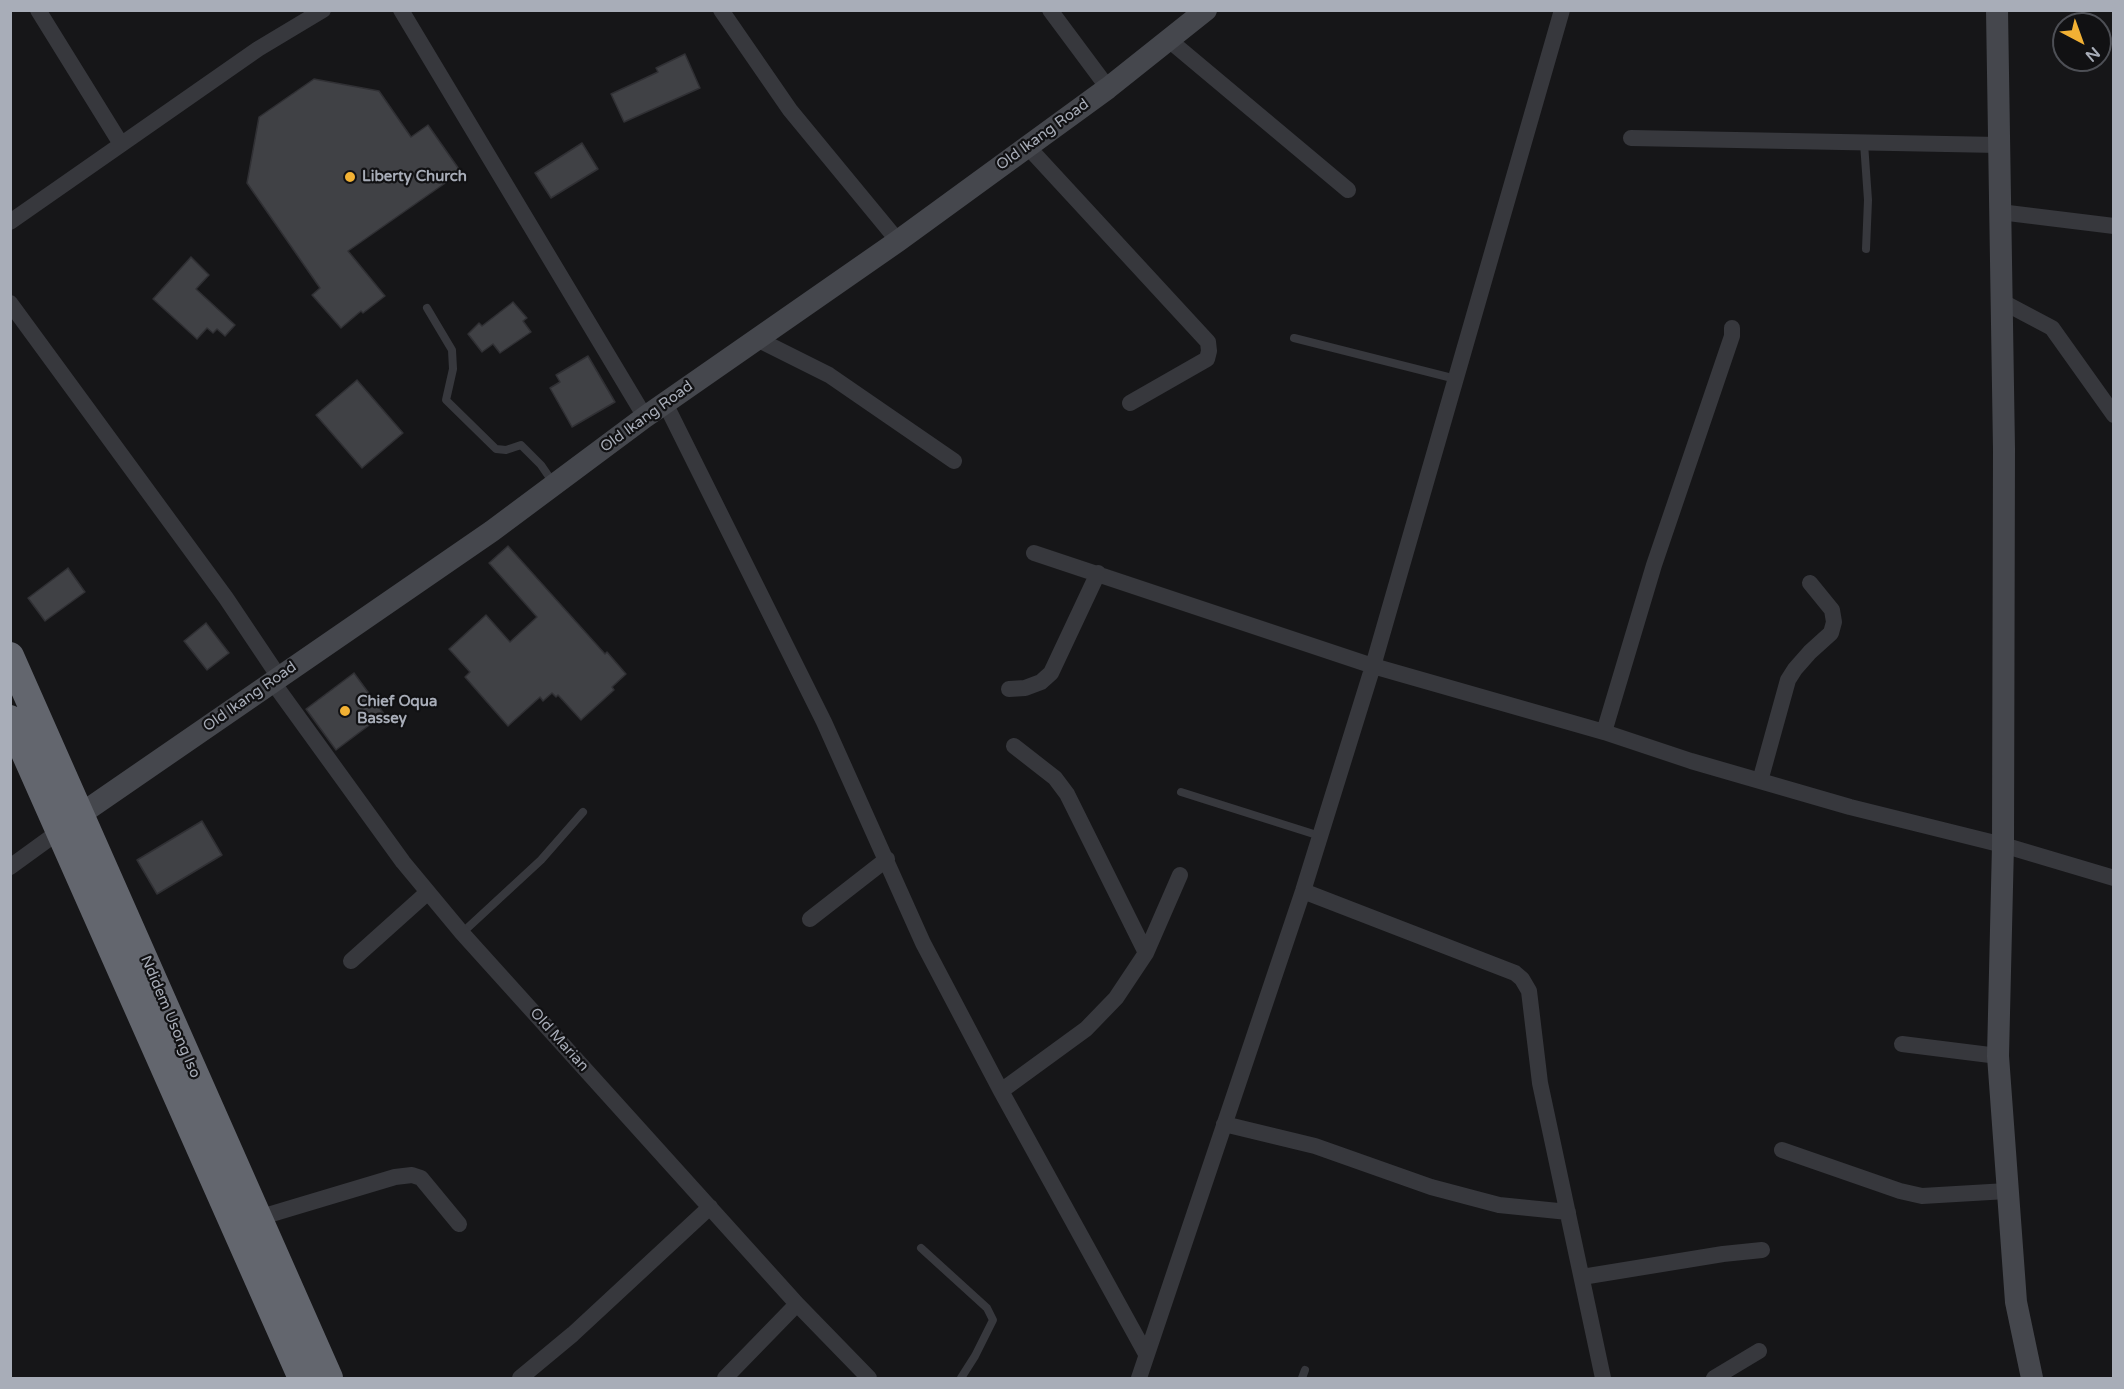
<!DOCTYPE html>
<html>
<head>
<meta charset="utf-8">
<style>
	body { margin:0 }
	#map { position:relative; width:2124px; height:1389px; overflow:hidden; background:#161618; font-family:"Varela Round",sans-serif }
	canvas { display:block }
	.frame { position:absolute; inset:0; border:12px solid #a8adb8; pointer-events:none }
	.north { position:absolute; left:2052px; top:12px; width:60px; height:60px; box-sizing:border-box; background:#111113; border:2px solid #4d4f55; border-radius:50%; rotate:139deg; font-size:16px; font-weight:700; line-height:24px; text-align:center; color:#a8adb8 }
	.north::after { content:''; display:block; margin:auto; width:21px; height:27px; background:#f2b134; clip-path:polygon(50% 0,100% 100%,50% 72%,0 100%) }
</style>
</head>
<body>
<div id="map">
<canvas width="2124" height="1389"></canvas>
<div class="frame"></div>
<div class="north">N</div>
</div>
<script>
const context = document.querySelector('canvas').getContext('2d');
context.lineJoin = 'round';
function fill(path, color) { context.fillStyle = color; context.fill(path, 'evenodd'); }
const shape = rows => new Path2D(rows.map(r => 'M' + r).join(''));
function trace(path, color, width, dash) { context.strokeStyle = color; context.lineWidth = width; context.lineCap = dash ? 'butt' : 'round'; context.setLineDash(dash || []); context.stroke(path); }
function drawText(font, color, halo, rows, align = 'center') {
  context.font = font + ' "Varela Round",sans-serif'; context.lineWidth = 4.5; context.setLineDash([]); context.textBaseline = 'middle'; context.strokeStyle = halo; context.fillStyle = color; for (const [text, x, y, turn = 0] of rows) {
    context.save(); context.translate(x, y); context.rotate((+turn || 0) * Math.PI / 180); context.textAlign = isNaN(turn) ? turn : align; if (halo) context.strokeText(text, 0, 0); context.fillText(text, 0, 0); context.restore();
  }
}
const building = shape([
	[685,54,700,88,624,122,611,94,658,72,656,68,685,54],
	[314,79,379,91,411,137,428,125,461,172,348,251,385,296,363,313,361,311,341,328,312,295,320,288,247,183,259,117,314,79],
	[582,143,598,169,551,198,535,173,582,143],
	[191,257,209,275,196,289,235,325,225,336,217,329,213,333,207,328,197,339,153,299,191,257],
	[513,302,527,318,523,321,531,332,500,353,493,344,482,352,468,334,479,323,482,326,513,302],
	[588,356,615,402,572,427,550,388,560,382,556,375,588,356],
	[357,380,403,433,362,468,316,415,357,380],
	[508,546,605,654,607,652,626,674,612,687,614,690,581,720,558,695,556,697,552,693,543,701,540,697,508,726,465,677,470,672,449,649,486,615,510,642,537,617,489,563,508,546],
	[68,568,85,592,45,621,28,598,68,568],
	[206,623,229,653,207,670,184,641,206,623],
	[354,673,384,714,336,750,306,709,354,673],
	[202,821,222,855,157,894,137,860,202,821]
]);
const lane = shape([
	[1864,143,1868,200,1866,249],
	[427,308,452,350,453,369,446,400,496,449,506,450,521,445,541,465,554,484],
	[1294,338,1456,379],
	[1181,792,1320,836],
	[462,933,541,860,583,812],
	[921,1248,987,1308,993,1320,975,1356,961,1378],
	[1302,1378,1305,1370]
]);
const street = shape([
	[38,10,121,144],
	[401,10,645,417],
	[721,10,790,110,898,241],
	[1050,10,1108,88],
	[1169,40,1348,190],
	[1631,138,1999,145],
	[1028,147,1208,342,1209,351,1207,359,1130,403],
	[2000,212,2114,226],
	[10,222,258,49,323,10],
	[2001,301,2052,328,2114,415],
	[10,303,226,598,279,677],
	[757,339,829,375,954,461],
	[665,403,824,722,923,943,1001,1091,1146,1354],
	[1034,553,1373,666,1604,732,1691,761,1850,807,2003,845,2114,878],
	[272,681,403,862,462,933,797,1304,869,1378],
	[1009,689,1025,688,1041,682,1051,673,1098,573],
	[1604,732,1654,565,1732,336,1732,328],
	[1014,746,1055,778,1067,794,1146,953],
	[1760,781,1788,680,1795,669,1810,652,1831,633,1834,622,1832,610,1810,583],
	[10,867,61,830],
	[1303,891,1515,973,1522,979,1529,991,1540,1083,1603,1378],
	[810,919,887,859],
	[351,961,428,892],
	[1902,1044,1998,1056],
	[1001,1091,1086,1029,1116,998,1146,953,1180,875],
	[1224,1124,1315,1146,1431,1187,1499,1205,1568,1212],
	[1782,1150,1900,1191,1922,1196,2007,1191],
	[258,1218,395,1177,412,1175,421,1178,459,1224],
	[1582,1277,1723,1254,1762,1250],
	[520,1378,573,1334,710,1207],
	[725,1378,797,1304],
	[1139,1378,1303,891,1373,666,1562,10],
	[1714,1378,1759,1351]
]);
const secondary = shape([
	[1997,10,2004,449,2003,845,1998,1056,2016,1302,2032,1378],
	[81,814,492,531,645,417,898,241,1108,88,1206,10]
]);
const highway = shape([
	[10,656,329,1378],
	[10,719,302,1378]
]);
const markers = [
	[350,177,6,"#f2b134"],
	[345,711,6,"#f2b134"]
];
const streetNames = [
	["Old Ikang Road",1043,135,-36],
	["Old Ikang Road",647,417,-36],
	["Old Ikang Road",250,697,-35],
	["Ndidem Usong Iso",170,1017,67],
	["Old Marian",559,1040,48]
];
const poiNames = [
	["Liberty Church",362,177],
	["Chief Oqua",357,702],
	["Bassey",357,719]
];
fill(building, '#404145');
trace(building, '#303034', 1.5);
trace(lane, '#37383d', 8);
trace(street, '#37383d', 16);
trace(secondary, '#45474d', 22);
trace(highway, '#63666e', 28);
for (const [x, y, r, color] of markers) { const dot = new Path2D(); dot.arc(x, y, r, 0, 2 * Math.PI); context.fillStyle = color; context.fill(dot); trace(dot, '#111113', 2); }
drawText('15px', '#a8adb8', '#111113', streetNames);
drawText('bold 15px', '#a8adb8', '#111113', poiNames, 'left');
</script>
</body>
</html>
